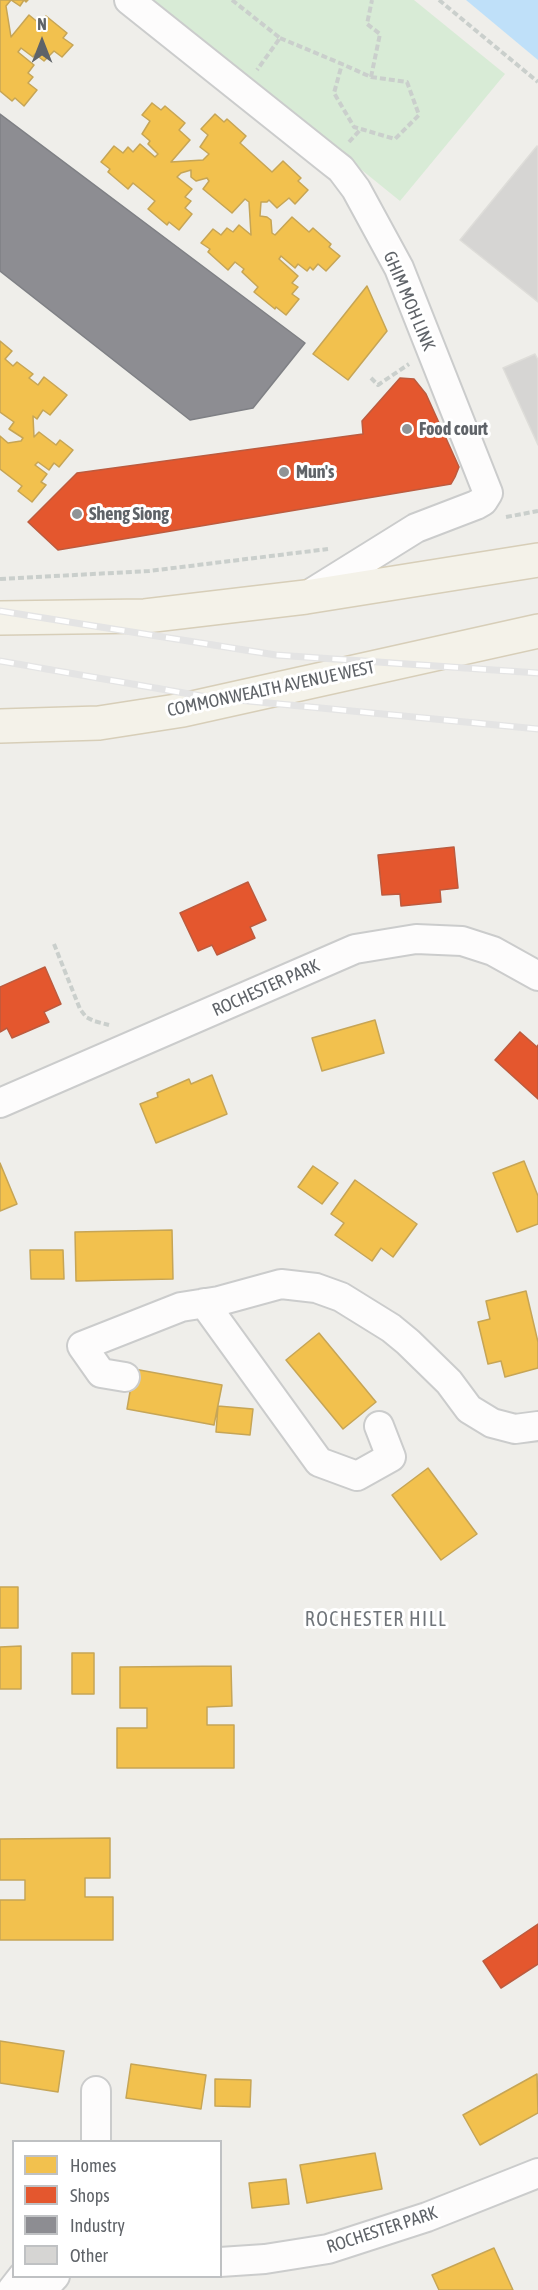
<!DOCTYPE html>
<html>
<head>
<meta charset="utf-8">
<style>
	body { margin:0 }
	#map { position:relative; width:538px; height:2290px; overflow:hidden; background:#efeeea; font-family:"Asap Condensed",sans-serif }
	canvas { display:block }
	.legend { position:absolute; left:12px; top:2140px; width:210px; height:138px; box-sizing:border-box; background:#fff; border:2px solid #bfc1c3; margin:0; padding:8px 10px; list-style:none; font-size:18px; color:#5f6368 }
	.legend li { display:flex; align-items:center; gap:12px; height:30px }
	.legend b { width:30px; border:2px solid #bfc1c3 }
	.north { position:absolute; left:12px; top:12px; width:60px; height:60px; -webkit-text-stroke:4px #fff; paint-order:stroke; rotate:0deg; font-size:16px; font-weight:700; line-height:24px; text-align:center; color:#5f6368 }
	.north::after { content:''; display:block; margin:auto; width:21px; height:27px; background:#5f6368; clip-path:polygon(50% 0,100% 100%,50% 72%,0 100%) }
</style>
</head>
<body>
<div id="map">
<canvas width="538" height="2290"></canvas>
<ul class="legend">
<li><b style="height:16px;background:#f2c14e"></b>Homes</li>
<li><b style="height:16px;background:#e4572e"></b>Shops</li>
<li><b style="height:16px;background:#8d8d92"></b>Industry</li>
<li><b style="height:16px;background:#d6d5d3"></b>Other</li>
</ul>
<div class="north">N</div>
</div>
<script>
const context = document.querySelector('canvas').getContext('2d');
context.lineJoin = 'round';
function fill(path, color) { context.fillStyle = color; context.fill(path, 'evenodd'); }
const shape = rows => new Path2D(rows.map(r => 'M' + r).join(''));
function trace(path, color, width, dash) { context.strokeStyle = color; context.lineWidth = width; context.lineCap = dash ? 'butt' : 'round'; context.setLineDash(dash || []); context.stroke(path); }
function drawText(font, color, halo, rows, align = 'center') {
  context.font = font + ' "Asap Condensed",sans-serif'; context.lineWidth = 6; context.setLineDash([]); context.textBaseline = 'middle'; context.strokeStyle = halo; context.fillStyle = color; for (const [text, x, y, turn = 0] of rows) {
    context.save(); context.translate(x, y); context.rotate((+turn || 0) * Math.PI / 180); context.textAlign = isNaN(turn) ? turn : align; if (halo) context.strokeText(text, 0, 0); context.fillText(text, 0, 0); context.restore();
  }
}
const green = shape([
	[152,0,414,0,505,74,400,201]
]);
const water = shape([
	[466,0,538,0,538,60]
]);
const homes = shape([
	[0,0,28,0,26,2,24,0,20,6,11,0,6,6,11,37,29,15,40,24,46,16,67,33,63,38,73,45,62,57,54,51,44,61,35,54,33,57,21,48,18,52,34,65,28,73,33,77,28,83,37,90,24,106,15,98,12,101,0,91,0,0],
	[152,103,161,110,165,106,185,123,179,130,190,140,171,162,203,160,209,154,200,147,208,135,201,129,215,114,224,122,227,119,246,136,240,143,272,172,283,161,301,178,298,181,308,190,295,204,289,198,277,208,269,200,267,202,261,202,260,216,267,217,271,220,272,233,275,235,292,217,309,232,313,228,331,244,329,247,340,256,326,271,318,264,313,270,310,267,307,271,298,264,295,268,281,256,279,259,298,276,292,283,298,287,292,294,299,299,286,315,276,307,275,309,254,292,258,287,242,272,244,269,235,262,228,270,208,252,210,249,201,243,213,229,221,235,227,228,233,232,239,225,251,235,249,202,245,199,232,213,203,189,209,181,207,178,196,181,191,177,191,170,181,173,177,177,192,189,185,197,191,201,185,208,192,214,179,230,169,222,167,225,148,209,155,201,133,183,128,189,108,172,110,169,101,162,114,146,123,153,128,147,133,152,140,144,155,157,158,154,148,144,150,141,142,134,150,121,142,115,152,103],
	[367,286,387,331,348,380,313,354,367,286],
	[0,341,12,351,5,359,13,366,17,362,33,374,29,378,38,385,44,377,67,395,50,415,43,410,37,419,33,416,34,437,39,432,56,445,60,440,73,450,59,467,54,463,49,470,38,462,35,465,47,474,41,482,46,485,32,502,18,491,22,486,0,469,0,436,8,443,21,441,23,438,9,429,14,422,0,412,0,341],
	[375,1020,384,1053,322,1071,312,1038,375,1020],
	[212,1075,227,1114,156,1143,140,1104,158,1097,157,1093,189,1079,191,1084,212,1075],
	[524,1161,538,1196,538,1224,517,1232,493,1173,524,1161],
	[0,1163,17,1204,0,1211,0,1163],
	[313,1166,338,1183,322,1204,298,1187,313,1166],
	[355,1180,417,1224,393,1257,381,1248,372,1261,335,1235,344,1223,331,1214,355,1180],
	[172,1230,173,1279,76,1281,75,1232,172,1230],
	[30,1250,63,1250,64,1279,31,1279,30,1250],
	[526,1291,538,1342,538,1368,505,1377,501,1361,488,1364,478,1322,490,1319,486,1301,526,1291],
	[319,1333,376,1402,343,1429,286,1360,319,1333],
	[134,1369,222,1385,214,1425,127,1409,134,1369],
	[218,1406,253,1409,250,1435,216,1432,218,1406],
	[428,1468,477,1534,441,1560,392,1495,428,1468],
	[0,1587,18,1587,18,1628,0,1628,0,1587],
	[21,1646,21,1689,0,1689,0,1647,21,1646],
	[72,1653,94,1653,94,1694,72,1694,72,1653],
	[231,1666,232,1706,207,1707,207,1725,234,1725,234,1768,117,1768,117,1728,147,1728,147,1708,120,1708,120,1667,231,1666],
	[110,1838,110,1878,85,1878,85,1897,113,1897,113,1940,0,1940,0,1900,25,1900,25,1880,0,1880,0,1839,110,1838],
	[0,2041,64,2051,58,2092,0,2083,0,2041],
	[131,2064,206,2075,201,2109,126,2098,131,2064],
	[537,2074,538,2113,480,2145,463,2115,537,2074],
	[215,2079,251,2080,250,2107,215,2106,215,2079],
	[375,2153,382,2189,307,2203,300,2165,375,2153],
	[286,2179,289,2204,252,2208,249,2183,286,2179],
	[494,2248,513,2290,439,2290,432,2275,494,2248]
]);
const shops = shape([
	[400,378,414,379,426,394,459,467,455,477,451,484,58,550,28,522,77,473,363,434,362,421,400,378],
	[454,847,458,888,440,890,441,902,401,906,400,894,382,895,378,855,454,847],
	[248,882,266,920,250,927,255,938,217,955,212,945,198,951,180,913,248,882],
	[45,967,61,1004,44,1012,49,1022,12,1038,7,1028,0,1032,0,987,45,967],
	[520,1032,537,1047,538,1045,538,1099,495,1060,520,1032],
	[538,1924,538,1964,501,1988,483,1961,538,1924]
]);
const industry = shape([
	[0,114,305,343,253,408,190,420,0,271,0,114]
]);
const building = shape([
	[537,146,538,147,538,302,460,240,537,146],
	[535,354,538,360,538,445,503,368,535,354]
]);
const path = shape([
	[232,0,280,38,257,70],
	[439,0,538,82],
	[280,38,342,64,371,77,407,82,419,115,395,139,354,127,334,93,342,64],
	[371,77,380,34,367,24,372,0],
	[349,142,361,129],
	[371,378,378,385,409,364],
	[506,517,538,511],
	[0,579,149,571,328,549],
	[54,944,80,1009,86,1017,94,1021,109,1025]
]);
const minor = shape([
	[129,0,332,162,341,169,356,189,399,268,488,493,483,501,476,505,416,528,310,594],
	[0,1103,355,949,416,939,462,941,493,951,538,976],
	[204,1303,319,1462,357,1476,391,1457,379,1426],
	[125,1377,101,1373,82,1346,181,1307,219,1301,281,1284,316,1288,341,1297,391,1328,408,1342,449,1382,469,1409,492,1423,515,1429,538,1426],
	[96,2091,96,2142],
	[220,2262,265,2259,328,2249,427,2217,538,2173],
	[12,2290,23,2276],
	[42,2290,55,2276]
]);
const major = shape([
	[0,618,145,616,306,597,538,560],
	[0,726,99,723,183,710,538,631]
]);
const rail = shape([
	[0,611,276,655,538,673],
	[0,661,207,697,538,729]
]);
const markers = [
	[407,429,6,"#919496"],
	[284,472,6,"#919496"],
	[77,514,6,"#919496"]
];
const streetNames = [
	["GHIM MOH LINK",409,301,67],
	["COMMONWEALTH AVENUE WEST",271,689,-12],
	["ROCHESTER PARK",266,988,-24],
	["ROCHESTER PARK",382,2230,-18]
];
const poiNames = [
	["Food court",419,429],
	["Mun's",296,472],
	["Sheng Siong",89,514]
];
const neighbourhoodNames = [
	["ROCHESTER HILL",376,1620]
];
fill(green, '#d8ebd6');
fill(water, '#bfe0f9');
fill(homes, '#f2c14e');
trace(homes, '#c6a556', 1.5);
fill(shops, '#e4572e');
trace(shops, '#bc5b3f', 1.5);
fill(industry, '#8d8d92');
trace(industry, '#7f8085', 1.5);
fill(building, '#d6d5d3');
trace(building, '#deddd9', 1.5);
trace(minor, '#cbcccc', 32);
trace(major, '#d7ceb8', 36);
trace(path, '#cacfcc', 4, [6, 3]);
trace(minor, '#fdfcfc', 28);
trace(major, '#f4f2e9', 33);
trace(rail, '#e4e4e4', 7);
trace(rail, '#fff', 4.5, [14]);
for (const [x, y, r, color] of markers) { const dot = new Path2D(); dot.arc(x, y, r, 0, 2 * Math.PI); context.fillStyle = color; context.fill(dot); trace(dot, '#fff', 2); }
drawText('18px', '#5f6368', '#fff', streetNames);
drawText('bold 18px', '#5f6368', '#fff', poiNames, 'left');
context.letterSpacing = '1.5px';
drawText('20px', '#70757a', '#fff', neighbourhoodNames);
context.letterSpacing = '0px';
</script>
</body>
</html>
